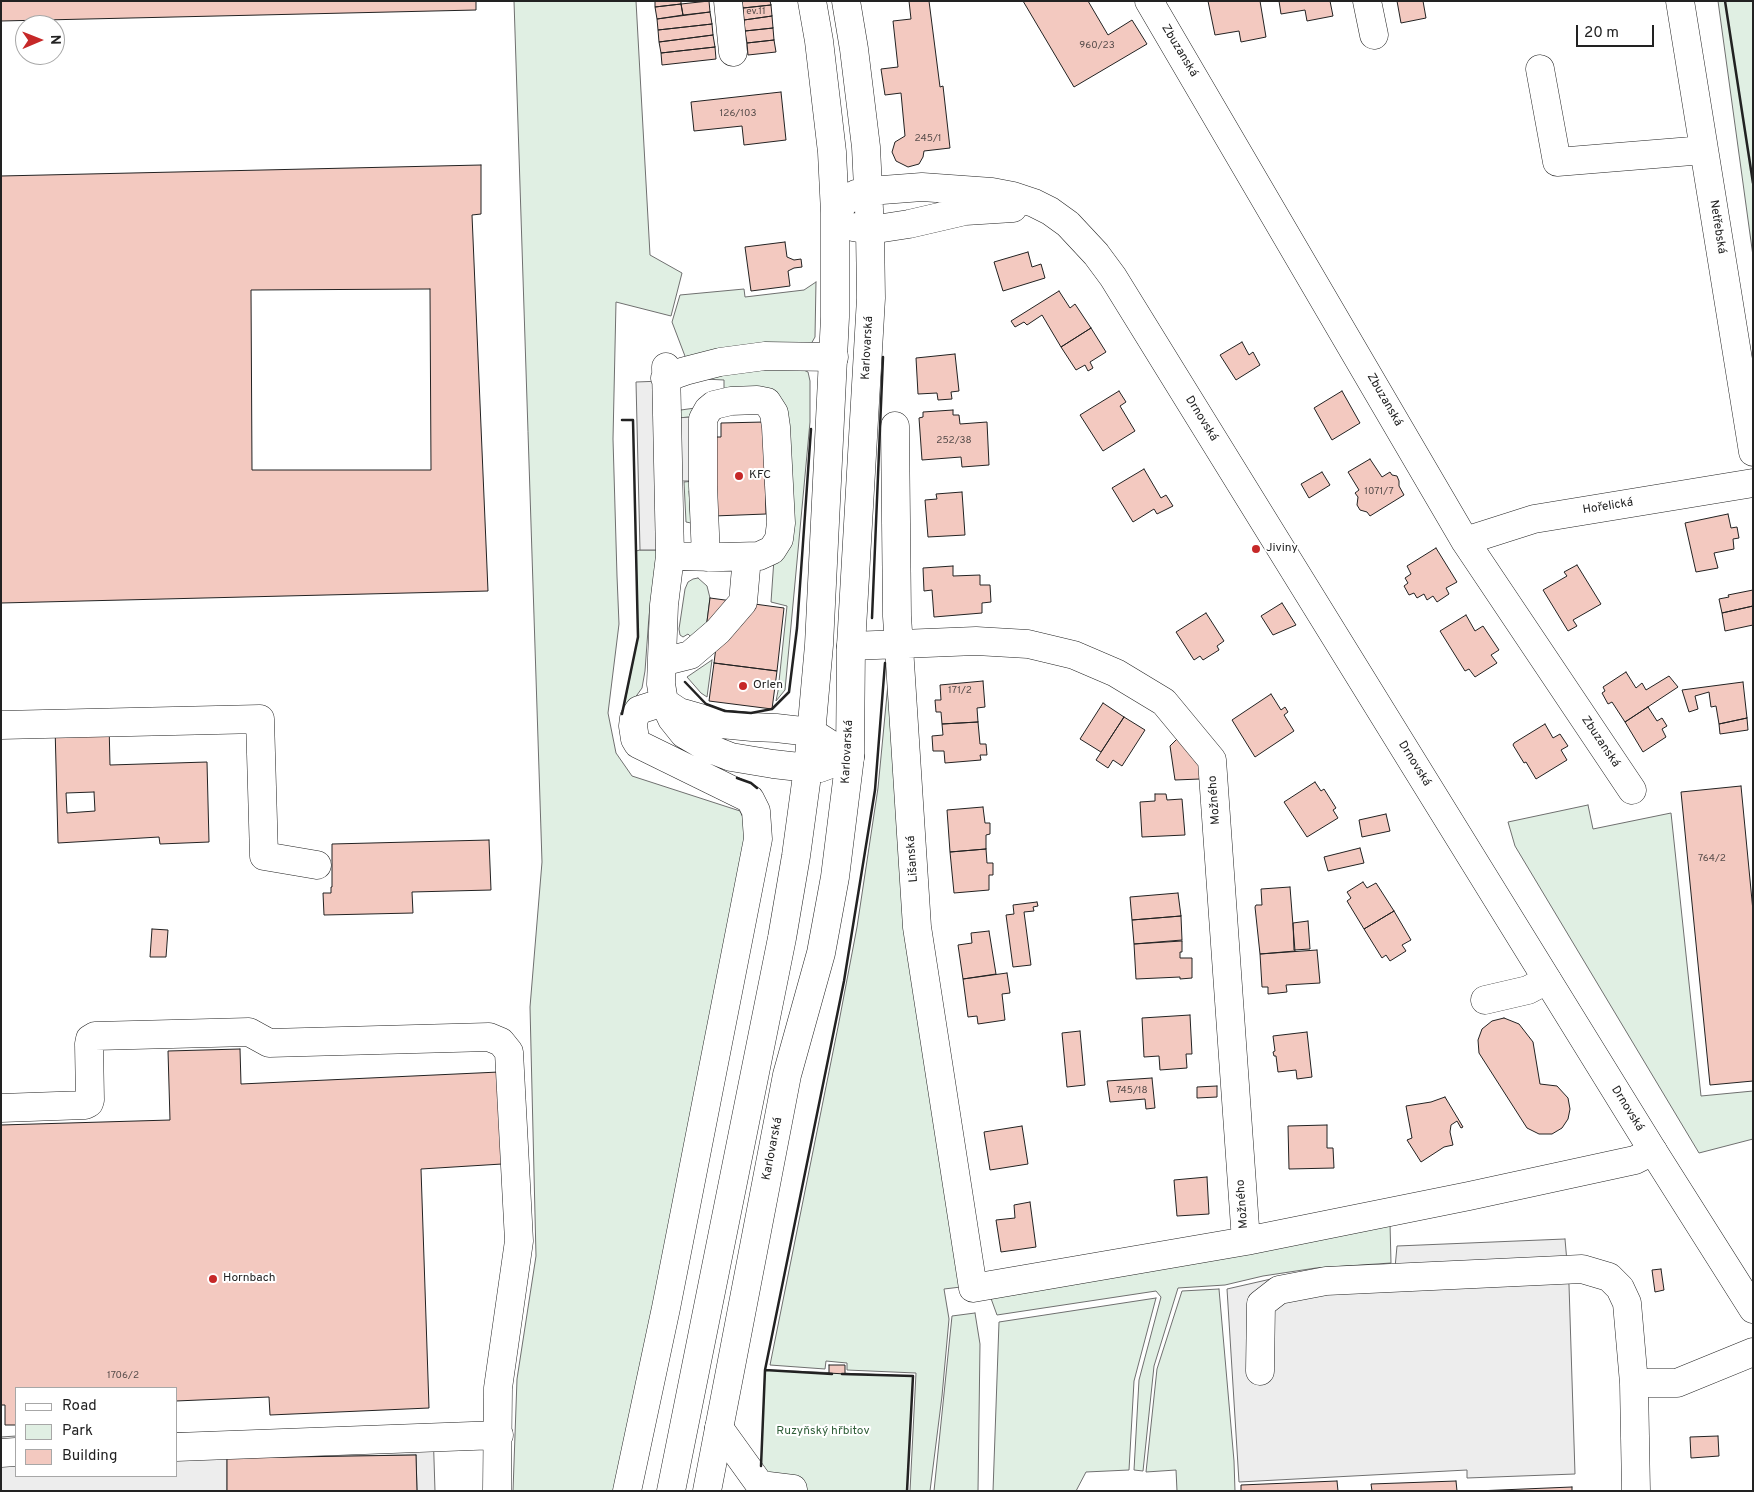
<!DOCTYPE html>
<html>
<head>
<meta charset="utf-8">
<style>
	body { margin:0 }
	#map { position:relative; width:1754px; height:1492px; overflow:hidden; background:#fff; font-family:Overpass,sans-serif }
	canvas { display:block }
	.frame { position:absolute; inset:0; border:2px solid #222; pointer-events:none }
	.legend { position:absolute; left:15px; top:1387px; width:162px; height:90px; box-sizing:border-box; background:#fff; border:1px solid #a7a7a7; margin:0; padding:6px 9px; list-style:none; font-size:15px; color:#222 }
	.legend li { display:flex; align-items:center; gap:10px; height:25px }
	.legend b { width:25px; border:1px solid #a7a7a7 }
	.north { position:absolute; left:15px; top:15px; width:50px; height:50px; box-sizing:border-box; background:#fff; border:1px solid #a7a7a7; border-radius:50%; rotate:89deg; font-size:14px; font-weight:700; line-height:20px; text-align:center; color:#222 }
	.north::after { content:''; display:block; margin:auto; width:18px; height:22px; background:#c62828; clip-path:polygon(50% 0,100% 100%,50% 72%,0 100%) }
	.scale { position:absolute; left:1576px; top:25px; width:78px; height:22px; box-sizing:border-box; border:2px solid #222; border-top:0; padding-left:6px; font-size:15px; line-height:18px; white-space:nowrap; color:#222; -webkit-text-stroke:4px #fff; paint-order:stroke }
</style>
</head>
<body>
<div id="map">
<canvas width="1754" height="1492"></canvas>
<div class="frame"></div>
<ul class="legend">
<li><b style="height:6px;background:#fff"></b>Road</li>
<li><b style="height:14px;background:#e0efe3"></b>Park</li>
<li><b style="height:14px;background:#f3c9c0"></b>Building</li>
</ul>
<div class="north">N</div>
<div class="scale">20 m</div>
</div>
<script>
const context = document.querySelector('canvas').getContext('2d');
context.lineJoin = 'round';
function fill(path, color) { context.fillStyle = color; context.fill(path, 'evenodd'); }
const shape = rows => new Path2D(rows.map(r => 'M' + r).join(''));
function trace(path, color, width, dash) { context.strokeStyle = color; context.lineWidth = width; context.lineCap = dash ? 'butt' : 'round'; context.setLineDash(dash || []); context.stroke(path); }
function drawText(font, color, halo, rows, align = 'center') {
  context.font = font + ' Overpass,sans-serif'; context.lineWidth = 4; context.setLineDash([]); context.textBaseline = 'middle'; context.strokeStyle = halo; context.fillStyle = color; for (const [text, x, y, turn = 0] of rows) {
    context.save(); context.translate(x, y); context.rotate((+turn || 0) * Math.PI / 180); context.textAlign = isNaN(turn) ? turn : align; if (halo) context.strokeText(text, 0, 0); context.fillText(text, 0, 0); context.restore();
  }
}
const green = shape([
	[514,1,636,1,650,255,682,273,671,316,616,302,613,439,617,576,619,624,608,713,616,753,632,776,740,811,745,822,748,833,616,1491,513,1491,517,1379,536,1256,530,1007,542,862,514,1],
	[1718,1,1753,1,1753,256,1718,1],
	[816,282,815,337,811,344,688,364,672,322,680,295,744,289,745,297,804,290,816,282],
	[799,368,808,372,810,381,810,422,785,690,776,701,778,691,787,606,771,602,784,415,724,393,724,380,704,379,735,370,799,368],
	[695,408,697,481,689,491,691,523,686,522,684,482,695,481,691,417,676,418,675,415,681,410,695,408],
	[640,550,657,550,657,555,649,616,645,671,642,688,622,716,638,637,636,551,640,550],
	[698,578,707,586,710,598,706,629,692,638,688,634,683,637,680,635,679,629,685,589,688,582,693,579,698,578],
	[712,660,707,697,701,693,687,677,712,660],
	[890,663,961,1287,944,1289,949,1319,942,1396,930,1491,910,1491,916,1373,847,1370,847,1363,826,1361,825,1369,770,1365,838,1027,857,927,878,788,890,663],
	[1588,805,1593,829,1671,813,1701,1096,1753,1091,1753,1139,1699,1153,1515,846,1508,822,1588,805],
	[1390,1223,1391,1263,1316,1268,1263,1276,1225,1285,1178,1288,1154,1366,1143,1471,1134,1470,1139,1380,1161,1297,1156,1291,997,1315,989,1293,1390,1223],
	[1219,1289,1234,1461,1235,1491,1177,1491,1176,1470,1146,1472,1157,1369,1182,1291,1219,1289],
	[1156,1298,1134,1381,1129,1470,1086,1472,1076,1491,993,1491,999,1322,1156,1298],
	[975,1313,980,1344,978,1491,934,1491,952,1316,975,1313],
	[765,1370,913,1376,907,1491,760,1491,765,1370]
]);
const parking = shape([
	[662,381,665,550,640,550,636,382,662,381],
	[691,417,695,481,677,481,676,418,691,417],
	[1565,1239,1569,1285,1575,1474,1467,1478,1467,1470,1239,1482,1227,1289,1271,1279,1325,1272,1395,1268,1397,1246,1565,1239],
	[433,1428,435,1491,417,1491,416,1455,227,1458,227,1491,1,1491,1,1437,16,1436,16,1476,176,1476,176,1433,433,1428]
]);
const building = shape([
	[1,1,476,1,476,10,1,21,1,1],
	[655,1,681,1,681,4,655,7,655,1],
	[709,1,710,12,683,15,681,4,709,1],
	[742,1,770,1,771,5,743,8,742,1],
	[909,1,929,1,940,87,943,86,950,148,924,151,923,157,919,164,908,167,896,161,892,152,895,142,905,136,901,93,885,95,881,69,898,67,893,21,911,19,909,1],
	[1023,1,1088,1,1108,35,1132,20,1147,44,1074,87,1023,1],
	[1208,1,1260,1,1266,37,1241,42,1239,31,1215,35,1208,1],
	[1279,1,1330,1,1333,16,1307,21,1305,10,1281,14,1279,1],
	[1397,1,1423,1,1426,18,1401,23,1397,1],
	[681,4,683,15,657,19,655,7,681,4],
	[771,5,772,16,744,20,743,8,771,5],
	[710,12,712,24,658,30,657,19,710,12],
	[772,16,773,28,745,31,744,20,772,16],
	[712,24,713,35,659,42,658,30,712,24],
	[773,28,774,40,747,43,745,31,773,28],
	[713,35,715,47,661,53,659,42,713,35],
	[774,40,776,52,748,55,747,43,774,40],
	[715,47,716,59,662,65,661,53,715,47],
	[781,92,786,140,744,145,742,126,694,131,691,102,781,92],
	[481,165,481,214,472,215,488,591,1,603,1,176,481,165],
	[430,289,431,470,252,470,251,290,430,289],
	[785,242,787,257,794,260,801,259,802,267,794,268,788,271,790,286,751,291,745,247,785,242],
	[1028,252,1032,267,1041,264,1045,278,1003,291,994,262,1028,252],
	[1059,291,1070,308,1075,304,1091,328,1061,347,1042,315,1027,325,1024,322,1015,327,1011,321,1059,291],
	[1091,328,1106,352,1090,362,1093,368,1088,371,1085,365,1076,370,1061,347,1091,328],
	[1242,342,1249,355,1253,352,1260,365,1236,380,1220,355,1242,342],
	[955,354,959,391,951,392,952,399,938,400,937,393,918,394,916,358,955,354],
	[1119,391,1126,402,1120,406,1135,431,1103,451,1080,415,1119,391],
	[1342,391,1360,423,1332,440,1314,408,1342,391],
	[953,410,953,415,959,415,960,424,987,422,989,465,962,467,961,457,922,460,919,418,923,417,923,412,953,410],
	[764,422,766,514,714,516,711,437,721,437,721,423,764,422],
	[1370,459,1382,477,1390,472,1392,475,1397,476,1399,481,1399,486,1404,495,1370,516,1367,512,1360,510,1357,505,1358,497,1355,493,1359,490,1348,472,1370,459],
	[1144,469,1161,498,1166,495,1173,506,1157,514,1154,509,1133,522,1112,488,1144,469],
	[1322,472,1330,485,1309,498,1301,484,1322,472],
	[962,492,965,535,928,537,925,500,937,499,936,494,962,492],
	[1728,514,1731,528,1737,527,1739,538,1733,539,1734,549,1714,553,1718,568,1696,572,1685,523,1728,514],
	[1436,548,1457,582,1446,588,1449,594,1437,602,1433,596,1427,600,1424,594,1417,598,1414,593,1409,595,1404,586,1408,583,1405,578,1411,574,1407,566,1436,548],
	[1577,565,1601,604,1573,620,1577,626,1568,631,1543,590,1567,576,1564,572,1577,565],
	[953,566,953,576,980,575,980,585,990,585,991,602,982,603,982,613,934,617,932,590,924,591,923,568,953,566],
	[1753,590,1753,606,1722,613,1719,599,1729,597,1728,595,1753,590],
	[710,598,784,608,777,671,714,663,718,631,706,629,710,598],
	[1282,603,1296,625,1273,635,1261,616,1282,603],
	[1753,606,1753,625,1725,631,1722,613,1753,606],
	[1206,613,1224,641,1217,646,1219,650,1203,660,1200,656,1194,660,1176,632,1206,613],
	[1466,615,1475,631,1483,626,1499,650,1491,655,1497,663,1475,677,1469,669,1465,671,1440,631,1466,615],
	[714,663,777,671,772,709,709,701,714,663],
	[1626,672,1636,688,1642,683,1646,690,1669,676,1678,687,1625,722,1612,702,1608,704,1602,693,1605,691,1603,687,1626,672],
	[983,681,985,707,977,708,978,722,942,724,941,712,936,712,935,700,941,700,940,685,983,681],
	[1743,682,1747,718,1719,724,1716,706,1711,707,1709,692,1695,696,1698,709,1689,712,1682,690,1743,682],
	[1271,694,1281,710,1285,707,1288,712,1284,715,1294,731,1255,757,1232,720,1271,694],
	[1103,703,1124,717,1101,752,1080,739,1103,703],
	[1648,707,1657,721,1662,718,1667,726,1662,729,1666,737,1643,752,1625,722,1648,707],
	[1124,717,1145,730,1122,766,1113,760,1108,768,1096,760,1124,717],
	[1747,718,1748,730,1720,734,1719,724,1747,718],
	[978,722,980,744,986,744,987,755,980,755,981,760,945,763,944,751,933,751,932,736,943,735,942,724,978,722],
	[109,723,110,765,207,762,209,842,160,844,159,837,58,843,55,726,109,723],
	[94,792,95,811,67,813,66,793,94,792],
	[1545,724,1553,738,1560,734,1568,746,1561,750,1567,760,1536,779,1526,762,1524,763,1513,745,1514,743,1545,724],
	[1179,737,1199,760,1200,779,1175,780,1170,746,1179,737],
	[1315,782,1321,791,1324,789,1336,808,1333,810,1338,818,1307,837,1284,802,1315,782],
	[1741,786,1753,911,1753,1081,1710,1085,1681,792,1741,786],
	[1155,794,1166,794,1167,800,1182,799,1185,835,1142,837,1140,802,1155,801,1155,794],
	[983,807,985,823,990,823,990,834,986,835,986,849,950,852,947,810,983,807],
	[1386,814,1390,831,1362,837,1359,820,1386,814],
	[489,840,491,890,412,892,413,913,324,915,323,893,331,893,331,887,332,887,332,844,489,840],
	[1360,848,1364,863,1328,871,1324,857,1360,848],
	[986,849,987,863,993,863,993,875,989,875,989,890,954,893,950,852,986,849],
	[1363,882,1367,888,1376,883,1394,911,1364,929,1347,901,1351,898,1347,892,1363,882],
	[1290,887,1295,951,1260,954,1255,907,1256,905,1262,905,1261,889,1290,887],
	[1178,893,1181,916,1132,920,1130,897,1178,893],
	[1037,902,1038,906,1033,907,1034,911,1024,912,1031,965,1013,967,1006,915,1014,914,1013,905,1037,902],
	[1394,911,1411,940,1402,945,1406,951,1390,961,1386,955,1382,958,1364,929,1394,911],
	[1181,916,1182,940,1134,944,1132,920,1181,916],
	[1308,921,1310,949,1294,950,1293,923,1308,921],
	[152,929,168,930,166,957,150,957,152,929],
	[989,931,996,974,963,979,958,945,972,943,971,933,989,931],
	[1182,941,1182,952,1180,952,1180,958,1192,958,1192,978,1180,979,1180,977,1136,979,1134,944,1182,941],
	[1317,950,1320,983,1286,985,1287,992,1268,994,1268,987,1262,987,1260,954,1317,950],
	[1007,973,1010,993,1002,994,1005,1020,978,1024,977,1016,968,1017,963,979,1007,973],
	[1190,1015,1192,1054,1186,1054,1187,1068,1160,1070,1159,1056,1144,1057,1142,1018,1190,1015],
	[1504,1018,1519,1024,1533,1042,1540,1084,1557,1086,1568,1098,1570,1109,1568,1119,1562,1128,1552,1134,1539,1134,1527,1128,1479,1053,1478,1040,1482,1029,1492,1021,1504,1018],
	[1080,1031,1085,1085,1067,1087,1062,1033,1080,1031],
	[1307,1032,1312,1077,1297,1079,1296,1070,1278,1072,1276,1056,1274,1056,1273,1052,1275,1051,1273,1036,1307,1032],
	[240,1049,241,1084,499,1072,502,1164,421,1169,429,1408,270,1415,269,1397,176,1401,176,1388,16,1388,16,1425,5,1425,5,1405,1,1405,1,1125,170,1120,168,1051,240,1049],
	[1152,1078,1155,1108,1146,1109,1145,1099,1110,1102,1107,1081,1152,1078],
	[1217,1086,1217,1097,1197,1098,1197,1087,1217,1086],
	[1445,1097,1463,1127,1461,1128,1457,1121,1451,1125,1450,1132,1453,1145,1444,1147,1421,1162,1407,1140,1412,1138,1406,1106,1431,1102,1445,1097],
	[1327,1125,1327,1148,1333,1148,1334,1168,1289,1169,1288,1126,1327,1125],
	[1022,1126,1028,1164,990,1170,984,1132,1022,1126],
	[1207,1177,1209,1214,1177,1216,1174,1180,1207,1177],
	[1030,1202,1036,1247,1001,1252,996,1220,1015,1218,1014,1205,1030,1202],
	[1661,1269,1664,1290,1655,1292,1652,1270,1661,1269],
	[829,1365,845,1365,845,1374,829,1373,829,1365],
	[1718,1436,1719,1456,1691,1458,1690,1437,1718,1436],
	[416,1455,417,1491,227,1491,227,1458,416,1455],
	[1337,1481,1338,1491,1241,1491,1241,1485,1337,1481],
	[1456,1481,1457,1491,1372,1491,1371,1484,1456,1481],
	[1572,1487,1572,1491,1476,1491,1572,1487]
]);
const minor = shape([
	[728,1,733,52],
	[1149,1,1465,541,1632,790],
	[1367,1,1374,35],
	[1680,1,1753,452],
	[1540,69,1557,162,1704,150],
	[666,367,670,556,664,605,661,684,664,702,672,719,684,734,708,748,731,757,773,764,808,768,820,768,850,757],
	[665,378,685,371,720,362,765,356,834,357],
	[895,426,897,616,917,927,973,1288,1246,1241,1469,1196,1635,1160,1653,1151],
	[1465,541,1534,519,1753,483],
	[670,556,722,557,759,556,772,550,779,539,781,523,776,427,774,413,767,402,757,400,731,401,714,405,708,410,703,419,703,486,706,557],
	[851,646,976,641,1028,644,1074,655,1116,673,1164,702,1212,760,1246,1241],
	[662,662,690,655,718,631,743,602,747,557],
	[664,702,679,712,721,724,752,727,776,728,811,732,850,757],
	[1,725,260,719,264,856,317,865],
	[1485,1000,1528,990,1547,980],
	[1,1108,85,1105,89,1103,90,1100,89,1044,90,1039,95,1036,249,1032,269,1043,489,1037,501,1042,509,1052,519,1241,498,1388,497,1491],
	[1260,1371,1261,1304,1279,1290,1326,1281,1582,1269,1609,1277,1620,1288,1627,1303,1634,1383],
	[719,1428,760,1485,793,1489],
	[176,1447,499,1435],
	[1,1453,16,1452],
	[627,1491,666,1308,758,839,756,811,750,799,638,744,635,739,633,726,634,718,639,710,664,702],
	[1636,1491,1634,1383,1677,1383,1753,1352]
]);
const major = shape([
	[835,213,848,198,856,194,869,191,922,187,992,192,1013,196,1034,203,1050,211,1068,224,1096,254,1113,277,1653,1151,1753,1309],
	[853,227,870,230,909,224,965,211,1013,208],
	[671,1491,782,938,796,856,808,768,819,645,835,317,835,213,832,152,819,41,812,1],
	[707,1491,787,1075,821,953,835,877,850,757,851,646,871,298,870,230,866,147,854,49,846,1]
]);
const wall = shape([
	[1725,1,1753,183],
	[622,420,633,420,638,637,622,714],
	[872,618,883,357],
	[685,682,706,704,725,711,751,713,772,709,789,692,797,628,811,429],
	[737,778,751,783,757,788],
	[765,1370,844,981,875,790,885,663],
	[842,1374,913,1376,907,1491],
	[761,1466,765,1370,832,1374]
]);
const markers = [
	[739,476,5,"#c62828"],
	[1256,549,5,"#c62828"],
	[743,686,5,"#c62828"],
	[213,1279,5,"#c62828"]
];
const numberNames = [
	["ev.11",756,12],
	["960/23",1097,46],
	["126/103",738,114],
	["245/1",928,139],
	["252/38",954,441],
	["1071/7",1379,492],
	["171/2",960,691],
	["764/2",1712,859],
	["745/18",1132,1091],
	["1706/2",123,1376]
];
const streetNames = [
	["Zbuzanská",1179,51,59],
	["Netřebská",1717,227,81],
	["Karlovarská",868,348,-87],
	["Zbuzanská",1384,400,60],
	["Drnovská",1201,419,58],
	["Hořelická",1608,507,-9],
	["Zbuzanská",1600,742,56],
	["Karlovarská",848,752,-87],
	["Drnovská",1414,764,58],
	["Možného",1215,800,-94],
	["Lišanská",913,859,-94],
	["Drnovská",1627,1109,58],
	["Karlovarská",773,1149,-79],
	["Možného",1243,1204,-94]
];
const poiNames = [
	["KFC",749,476],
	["Jiviny",1266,549],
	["Orlen",753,686],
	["Hornbach",223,1279]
];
const parkNames = [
	["Ruzyňský hřbitov",823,1432]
];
fill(green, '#e0efe3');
trace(green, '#6f6f6f', 1);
fill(parking, '#ededed');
trace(parking, '#6f6f6f', 1);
fill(building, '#f3c9c0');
trace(building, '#222', 1);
trace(minor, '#222', 29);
trace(major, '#222', 29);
trace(minor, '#fff', 28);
trace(major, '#fff', 28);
trace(wall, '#222', 2.5);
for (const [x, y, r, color] of markers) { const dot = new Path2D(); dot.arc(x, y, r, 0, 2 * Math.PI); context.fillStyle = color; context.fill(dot); trace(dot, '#fff', 2); }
drawText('10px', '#564c4a', null, numberNames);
drawText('12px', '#222', '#fff', streetNames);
drawText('12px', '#222', '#fff', poiNames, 'left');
drawText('12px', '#2f5e38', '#fff', parkNames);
</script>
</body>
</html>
